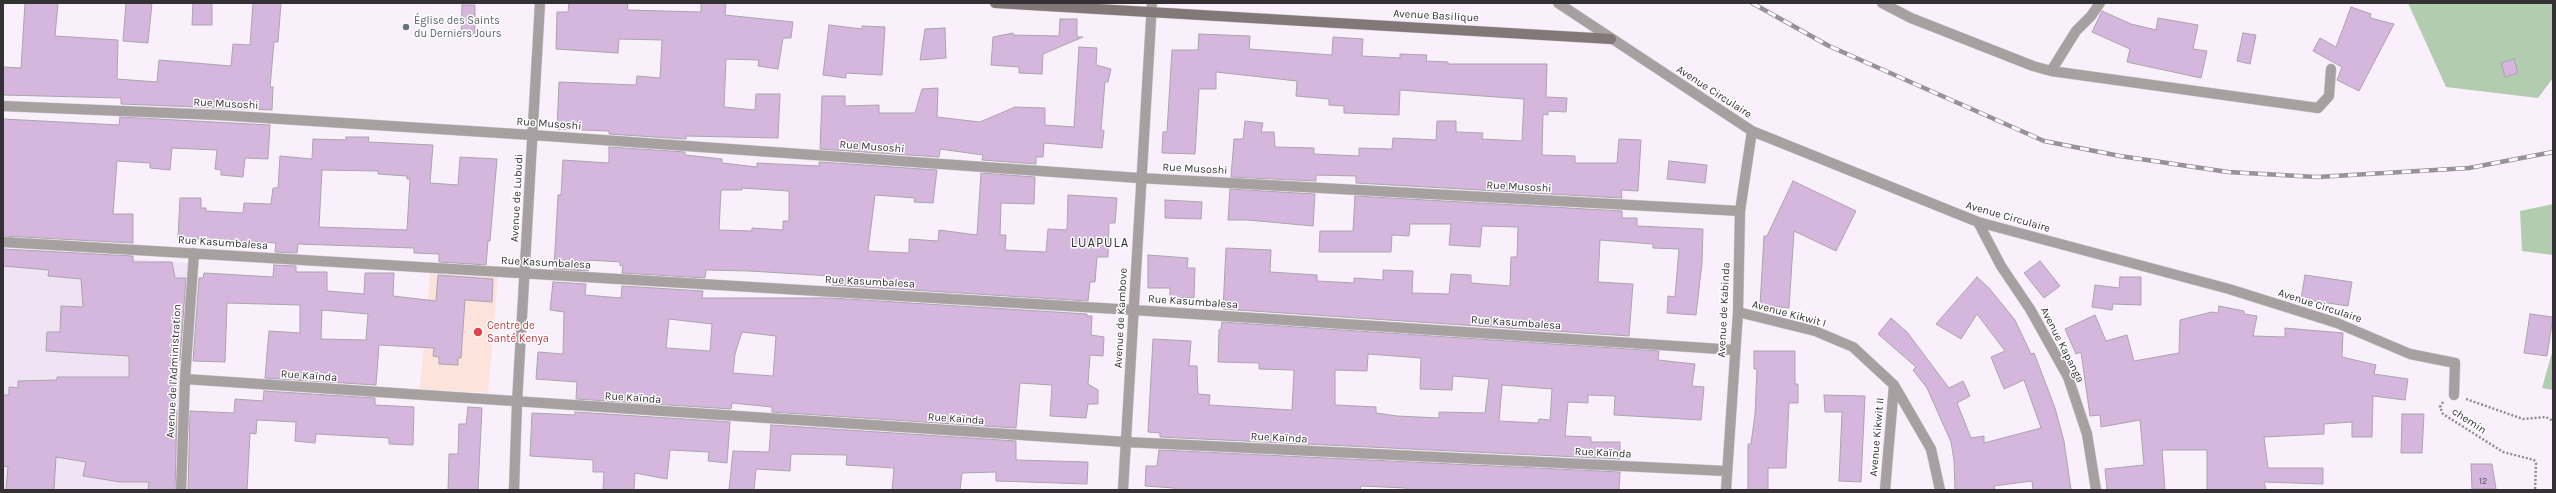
<!DOCTYPE html>
<html>
<head>
<meta charset="utf-8">
<style>
	body { margin:0 }
	#map { position:relative; width:2556px; height:493px; overflow:hidden; background:#f9f0fb; font-family:Karla,sans-serif }
	canvas { display:block }
	.frame { position:absolute; inset:0; border:4px solid #343135; pointer-events:none }
</style>
</head>
<body>
<div id="map">
<canvas width="2556" height="493"></canvas>
<div class="frame"></div>
</div>
<script>
const context = document.querySelector('canvas').getContext('2d');
context.lineJoin = 'round';
function fill(path, color) { context.fillStyle = color; context.fill(path, 'evenodd'); }
const shape = rows => new Path2D(rows.map(r => 'M' + r).join(''));
function trace(path, color, width, dash) { context.strokeStyle = color; context.lineWidth = width; context.lineCap = dash ? 'butt' : 'round'; context.setLineDash(dash || []); context.stroke(path); }
function drawText(font, color, halo, rows, align = 'center') {
  context.font = font + ' Karla,sans-serif'; context.lineWidth = 3; context.setLineDash([]); context.textBaseline = 'middle'; context.strokeStyle = halo; context.fillStyle = color; for (const [text, x, y, turn = 0] of rows) {
    context.save(); context.translate(x, y); context.rotate((+turn || 0) * Math.PI / 180); context.textAlign = isNaN(turn) ? turn : align; if (halo) context.strokeText(text, 0, 0); context.fillText(text, 0, 0); context.restore();
  }
}
const built = shape([
	[3,250,188,263,181,490,3,490]
]);
const medical = shape([
	[430,274,498,277,488,393,420,389],
	[438,275,493,279,492,302,461,300,460,307,465,308,461,358,458,358,458,365,439,364,439,357,433,356]
]);
const green = shape([
	[2408,3,2553,3,2553,78,2538,98,2446,87],
	[2553,204,2553,255,2522,251,2520,211],
	[2553,349,2553,390,2542,388]
]);
const building = shape([
	[25,3,58,3,55,36,118,40,117,79,157,82,159,60,231,66,233,44,250,45,253,3,281,3,278,42,274,42,270,87,273,87,272,110,121,104,121,98,3,95,3,67,21,68,25,3],
	[126,3,152,3,148,43,123,41,126,3],
	[193,3,212,3,212,25,192,25,193,3],
	[569,3,628,3,627,10,701,12,701,3,726,3,725,15,793,22,791,38,783,38,778,69,758,66,759,60,726,59,724,107,755,110,756,94,780,94,778,138,686,136,686,139,609,134,609,131,557,129,559,82,636,85,637,76,660,78,662,40,619,39,618,53,556,49,557,12,568,12,569,3],
	[462,5,475,5,475,36,461,36,462,5],
	[2351,7,2371,14,2370,18,2394,24,2359,91,2337,80,2342,67,2313,51,2320,38,2336,47,2351,7],
	[2102,11,2131,24,2156,30,2158,18,2198,25,2193,49,2207,51,2201,78,2127,62,2130,49,2092,32,2102,11],
	[1060,19,1077,19,1077,37,1083,37,1043,54,1042,74,1019,73,1019,67,991,65,993,37,1013,33,1013,35,1059,36,1060,19],
	[829,25,862,29,862,26,885,27,882,75,846,73,846,78,823,75,829,25],
	[945,28,946,58,920,60,925,29,945,28],
	[2243,33,2256,35,2250,64,2237,61,2243,33],
	[1199,34,1250,36,1249,49,1332,55,1333,37,1363,39,1362,56,1400,58,1400,54,1427,55,1426,61,1448,62,1448,64,1547,64,1546,97,1567,98,1566,112,1548,111,1548,115,1543,114,1542,155,1575,156,1575,163,1617,163,1619,139,1641,140,1638,191,1621,190,1622,198,1356,183,1356,176,1316,175,1316,181,1231,177,1234,139,1243,139,1245,121,1263,123,1261,132,1274,132,1275,147,1314,148,1314,154,1359,156,1359,148,1392,149,1393,138,1436,140,1437,121,1456,121,1456,132,1483,133,1482,139,1522,141,1524,99,1400,90,1399,115,1344,113,1344,106,1329,105,1329,99,1296,96,1297,81,1216,72,1216,89,1199,89,1195,154,1162,153,1163,132,1167,132,1172,50,1198,50,1199,34],
	[1079,47,1097,48,1096,65,1111,69,1108,82,1105,82,1101,130,1104,131,1102,148,1044,143,1043,157,1036,157,1036,164,982,160,983,155,940,149,939,157,820,149,822,96,845,96,845,106,879,105,879,113,915,113,922,89,938,88,937,117,980,122,1015,107,1045,108,1045,125,1074,127,1079,47],
	[2514,59,2518,73,2505,77,2501,63,2514,59],
	[120,117,270,125,268,159,245,158,243,177,221,175,221,170,215,169,217,150,172,148,170,170,150,168,150,163,117,161,113,214,133,214,133,243,3,236,3,119,119,125,120,117],
	[346,137,369,137,368,142,433,145,430,183,458,185,460,157,497,159,490,241,488,241,486,265,439,262,439,254,414,253,414,248,298,244,297,253,275,252,276,243,178,238,180,198,201,198,201,208,206,208,206,211,243,213,244,203,271,204,273,188,278,188,280,156,312,159,313,139,346,140,346,137],
	[322,170,378,171,378,174,407,176,407,179,410,179,407,230,319,227,322,170],
	[609,147,685,152,685,155,722,159,722,163,757,167,757,163,819,166,819,162,937,170,933,203,914,202,915,198,875,195,868,251,909,253,909,239,938,241,939,230,977,235,981,173,1035,177,1034,204,1001,203,1000,235,1006,235,1005,250,1046,252,1048,229,1067,230,1068,195,1117,198,1115,223,1109,223,1108,257,1097,257,1095,282,1090,282,1088,301,832,285,832,276,749,271,706,270,705,278,622,273,623,265,620,266,620,262,589,260,588,271,554,269,558,195,561,195,563,160,609,163,609,147],
	[742,188,789,191,789,221,783,221,783,230,752,228,752,231,719,230,721,190,742,190,742,188],
	[1669,161,1707,165,1705,183,1667,179,1669,161],
	[1793,181,1856,211,1836,251,1794,231,1789,308,1760,305,1764,236,1767,236,1793,181],
	[1230,189,1315,194,1313,226,1248,220,1228,220,1230,189],
	[1355,196,1622,211,1622,218,1637,218,1637,226,1703,229,1702,263,1696,315,1667,313,1668,296,1675,297,1679,249,1653,248,1653,244,1600,240,1598,282,1633,284,1629,336,1223,309,1226,248,1271,250,1270,272,1317,275,1317,281,1354,283,1354,278,1383,280,1383,270,1413,271,1412,293,1449,294,1451,274,1471,275,1471,283,1510,286,1511,257,1517,257,1518,227,1482,226,1480,247,1449,245,1451,224,1410,224,1409,236,1392,235,1391,252,1319,252,1320,231,1353,231,1355,196],
	[1165,200,1202,202,1201,219,1165,218,1165,200],
	[3,249,133,256,133,262,172,262,175,278,186,278,180,360,177,362,173,410,177,410,175,490,148,490,149,482,120,482,83,476,86,462,56,457,54,490,6,490,8,467,3,466,3,395,9,395,9,387,18,388,18,381,57,380,57,377,129,377,129,356,46,351,47,332,60,332,61,306,83,307,81,279,48,276,49,270,3,266,3,249],
	[1148,255,1188,258,1187,268,1195,268,1194,298,1170,298,1170,288,1148,288,1148,255],
	[2040,261,2060,286,2044,298,2024,273,2040,261],
	[274,265,296,266,296,272,327,272,327,291,364,294,365,273,394,273,393,296,436,301,438,275,493,279,492,302,465,300,461,358,458,358,458,365,439,364,439,357,433,356,434,348,379,345,376,385,265,378,269,331,300,333,300,305,227,303,225,362,193,361,199,278,203,278,204,273,273,277,274,265],
	[322,310,368,314,366,340,321,339,322,310],
	[2305,275,2352,282,2348,306,2301,299,2305,275],
	[1977,277,1989,288,2015,320,2031,354,2034,353,2055,408,2064,441,2071,490,2033,490,2032,481,1994,486,1995,490,1955,490,1954,460,1951,442,1927,388,1913,370,1916,367,1878,334,1891,318,1907,332,1949,388,1963,381,1970,396,1957,403,1971,438,1984,436,1984,443,2041,428,2024,380,2004,389,1991,357,2005,351,1977,314,1961,339,1936,324,1977,277],
	[2120,277,2141,277,2141,305,2113,304,2112,310,2092,307,2095,285,2119,288,2120,277],
	[553,282,586,284,585,295,621,298,622,286,703,291,702,298,831,298,1087,314,1087,316,1092,316,1091,335,1104,337,1103,356,1090,355,1088,384,1098,390,1098,404,1088,404,1086,418,1050,416,1052,385,1020,383,1016,428,772,412,772,407,732,403,731,409,576,399,577,382,536,379,538,352,563,354,564,312,550,310,553,282],
	[669,319,712,324,710,351,666,348,669,319],
	[742,332,776,336,773,376,733,373,735,354,742,332],
	[2219,306,2244,311,2244,314,2257,316,2253,336,2285,337,2285,328,2343,333,2342,357,2376,365,2374,374,2408,379,2405,400,2373,396,2372,437,2352,437,2352,422,2324,424,2324,434,2264,437,2268,468,2323,468,2323,484,2264,482,2266,490,2207,490,2207,450,2162,450,2165,490,2107,490,2105,469,2144,465,2140,420,2101,427,2100,415,2090,416,2081,352,2076,354,2065,329,2095,315,2106,341,2127,335,2134,361,2179,353,2180,320,2212,312,2218,313,2219,306],
	[2530,314,2553,317,2547,356,2524,353,2530,314],
	[1222,322,1659,351,1658,360,1695,364,1692,386,1704,387,1701,420,1614,415,1615,396,1588,395,1588,403,1568,402,1565,436,1591,437,1591,442,1620,442,1620,459,1160,437,1160,433,1148,432,1153,339,1191,341,1189,366,1197,366,1198,394,1210,395,1209,405,1292,410,1294,370,1259,369,1259,363,1218,362,1219,330,1221,329,1222,322],
	[1368,354,1421,358,1420,389,1452,390,1453,376,1489,379,1485,413,1439,412,1439,418,1397,416,1376,413,1376,407,1335,405,1335,370,1367,371,1368,354],
	[1502,385,1552,389,1550,420,1539,419,1538,423,1499,421,1502,385],
	[1754,351,1795,351,1795,384,1798,384,1798,403,1789,403,1786,468,1768,468,1768,490,1748,490,1748,444,1751,444,1755,414,1757,369,1754,369,1754,351],
	[264,391,375,398,375,405,414,407,413,445,389,444,389,438,316,434,315,443,295,441,296,422,257,420,256,434,250,433,247,490,188,490,190,411,234,413,235,399,263,401,264,391],
	[1824,395,1865,396,1861,482,1839,481,1842,412,1825,412,1824,395],
	[468,407,482,408,478,490,448,490,449,454,458,454,459,424,466,424,468,407],
	[575,412,730,422,727,463,708,461,709,452,670,450,667,479,635,473,634,490,603,490,604,472,593,472,593,460,530,456,532,413,575,415,575,412],
	[2402,414,2424,414,2422,453,2401,453,2402,414],
	[771,425,1016,441,1016,460,1088,462,1087,484,996,481,996,472,962,473,960,490,892,490,894,468,846,465,847,455,791,454,790,471,756,469,754,490,729,490,733,451,769,452,771,425],
	[1159,450,1620,472,1619,490,1406,490,1406,488,1361,486,1360,490,1174,490,1174,488,1145,486,1146,466,1157,466,1159,450],
	[2471,464,2492,464,2496,489,2472,489,2471,464]
]);
const path = shape([
	[2466,399,2523,419,2546,417,2553,421],
	[2443,402,2440,407,2443,414,2503,452,2534,460,2536,463,2535,490]
]);
const street = shape([
	[1558,3,1752,131,1978,222,2229,289,2337,323,2410,354,2455,363,2454,395],
	[1882,3,1911,18,2033,66,2051,71,2076,31,2091,16,2100,3],
	[2051,71,2318,108,2329,96,2331,69],
	[3,106,218,115,532,135,1139,178,1740,211],
	[1978,222,2001,266,2030,309,2068,377,2087,434,2096,490],
	[3,242,1134,310,1735,350],
	[1738,312,1815,331,1853,347,1894,385,1931,449,1940,490],
	[185,379,1126,442,1726,471],
	[181,490,185,379,194,253],
	[514,490,517,403,540,3],
	[1123,490,1152,3],
	[1726,490,1738,312,1740,211,1752,131],
	[1885,490,1894,385]
]);
const secondary = shape([
	[995,3,1611,39]
]);
const rail = shape([
	[1752,3,1829,46,2044,141,2120,156,2228,172,2317,177,2469,168,2553,152]
]);
const markers = [
	[406,27,4,"#6b7280"],
	[478,332,5,"#e0444e"]
];
const numberNames = [
	["12",2483,481]
];
const streetNames = [
	["Avenue Basilique",1436,16,3],
	["Avenue Circulaire",1714,92,33],
	["Rue Musoshi",226,104,3],
	["Rue Musoshi",549,124,4],
	["Rue Musoshi",872,147,4],
	["Rue Musoshi",1195,169,3],
	["Rue Musoshi",1519,187,3],
	["Avenue de Lubudi",517,198,-87],
	["Avenue Circulaire",2008,217,16],
	["Rue Kasumbalesa",223,243,4],
	["Rue Kasumbalesa",546,263,3],
	["Rue Kasumbalesa",870,282,3],
	["Rue Kasumbalesa",1193,302,4],
	["Avenue Circulaire",2320,306,18],
	["Avenue de Kabinda",1724,310,-87],
	["Avenue Kikwit I",1789,314,15],
	["Avenue de Kambove",1121,318,-87],
	["Rue Kasumbalesa",1516,323,4],
	["Avenue Kapanga",2062,345,63],
	["Avenue de l'Administration",174,371,-87],
	["Rue Kaïnda",309,376,4],
	["Rue Kaïnda",633,398,4],
	["Rue Kaïnda",956,419,4],
	["chemin",2469,421,33],
	["Avenue Kikwit II",1877,437,-85],
	["Rue Kaïnda",1279,438,3],
	["Rue Kaïnda",1603,453,3]
];
const worshipNames = [
	["Église des Saints",414,21],
	["du Derniers Jours",414,34]
];
const healthNames = [
	["Centre de",487,326],
	["Santé Kenya",487,339]
];
const quarterNames = [
	["LUAPULA",1100,243]
];
fill(built, '#f0e3f4');
fill(medical, '#fce3db');
fill(green, '#b2ccb0');
fill(building, '#d5b7de');
trace(building, '#aba3ae', 1);
trace(street, '#d6ced7', 11);
trace(secondary, '#d6ced7', 11);
trace(path, '#908a92', 2.5, [2, 2]);
trace(street, '#a7a0a0', 10);
trace(secondary, '#827878', 10);
trace(rail, '#979198', 4.5);
trace(rail, '#fff', 3, [9]);
for (const [x, y, r, color] of markers) { const dot = new Path2D(); dot.arc(x, y, r, 0, 2 * Math.PI); context.fillStyle = color; context.fill(dot); trace(dot, '#fff', 1.5); }
drawText('9px', '#5c525f', null, numberNames);
drawText('11px', '#343135', '#fff', streetNames);
drawText('11px', '#5b616d', '#fff', worshipNames, 'left');
drawText('11px', '#be3a42', '#fff', healthNames, 'left');
context.letterSpacing = '1px';
drawText('13px', '#343135', '#fff', quarterNames);
context.letterSpacing = '0px';
</script>
</body>
</html>
